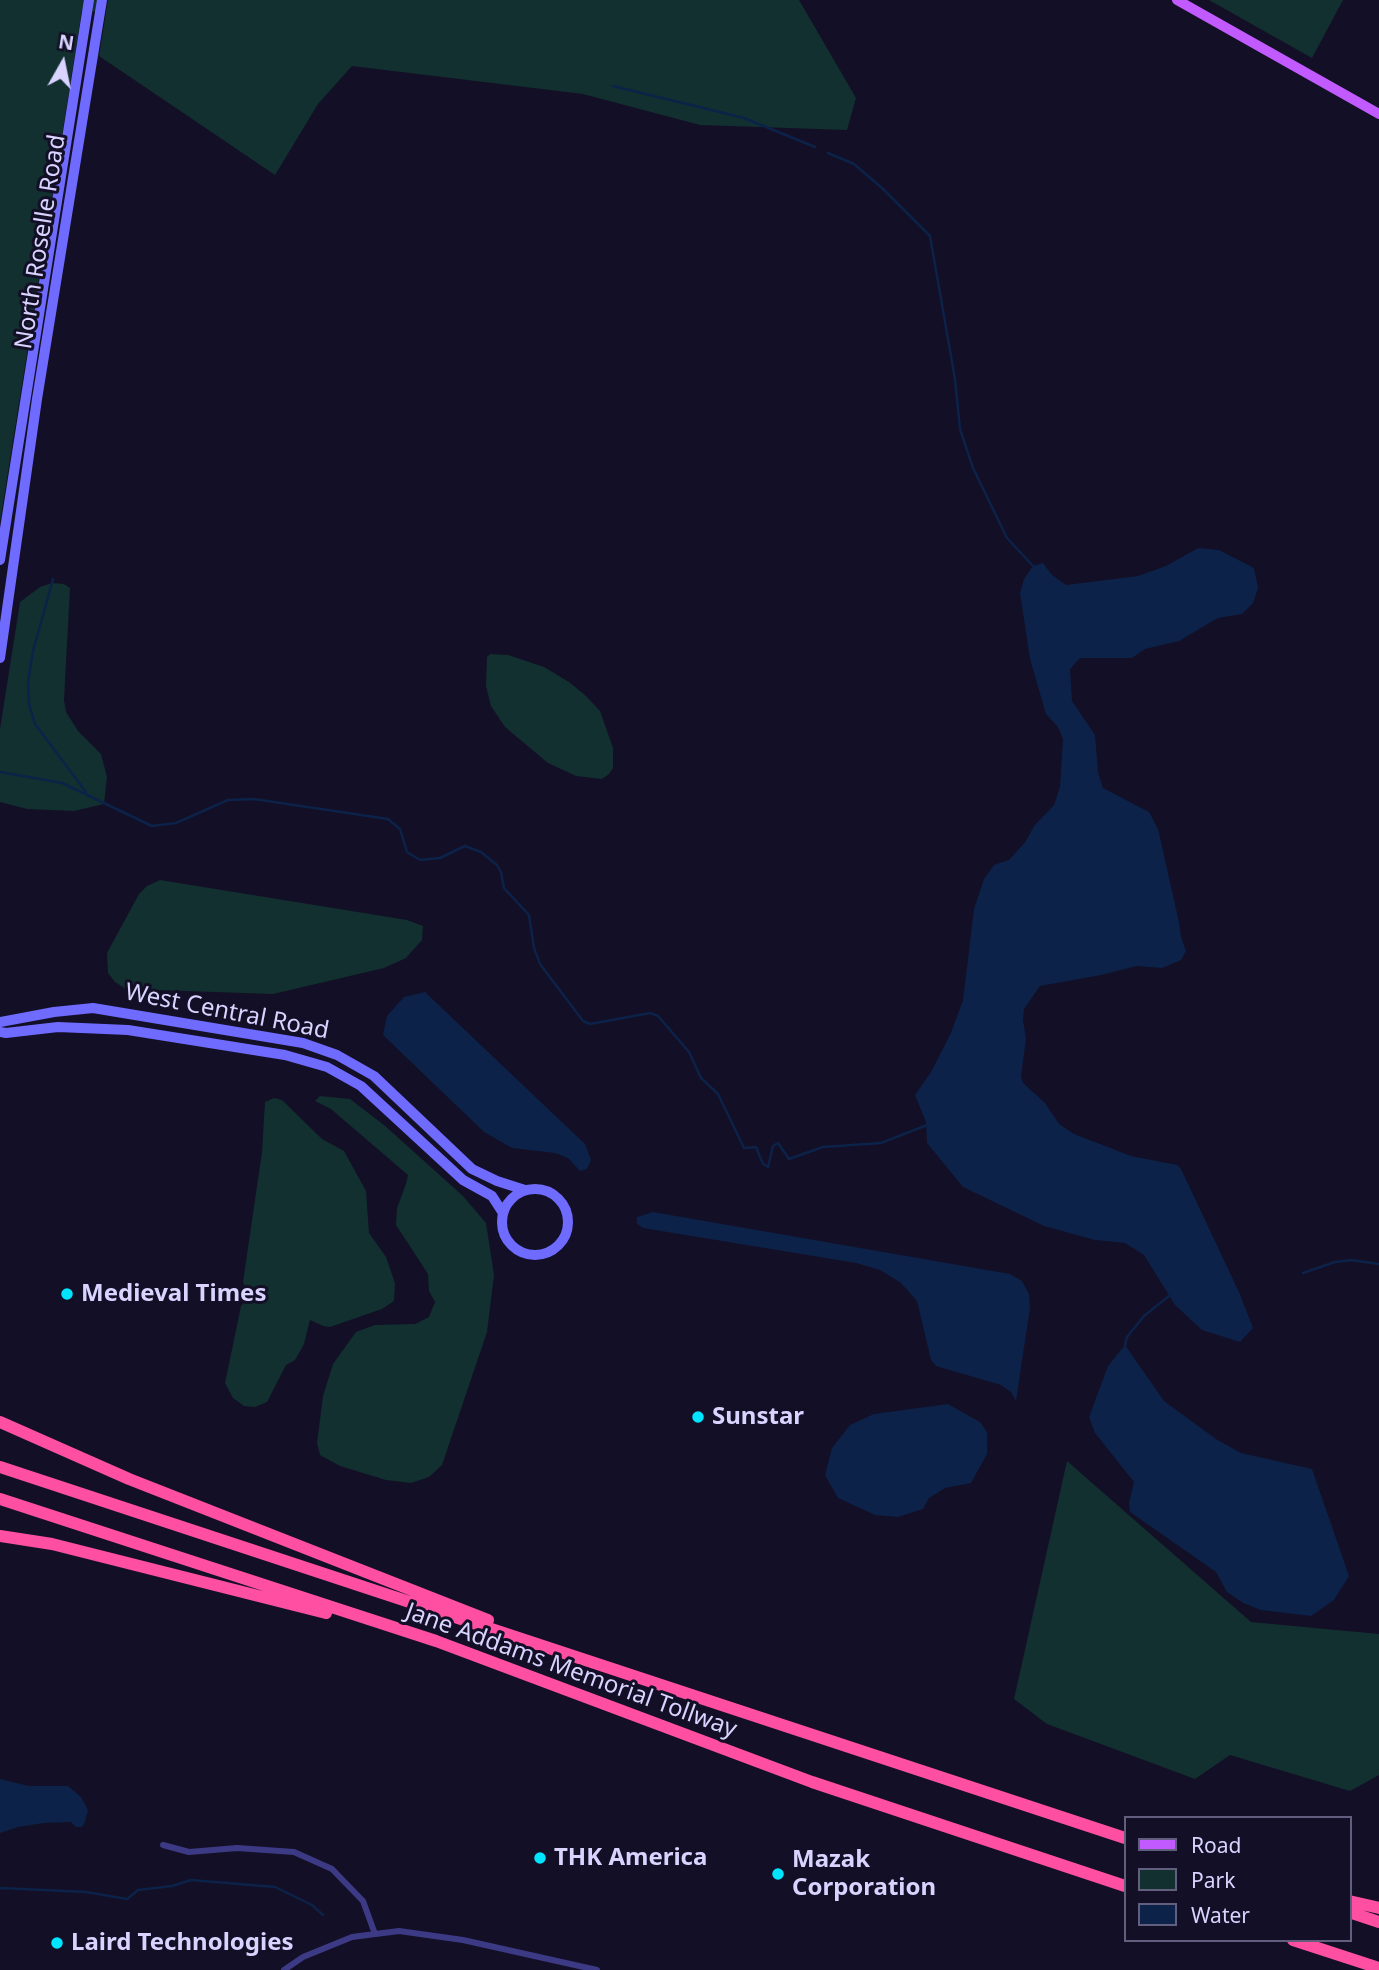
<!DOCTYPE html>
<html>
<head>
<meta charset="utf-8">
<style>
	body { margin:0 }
	#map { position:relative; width:1379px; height:1970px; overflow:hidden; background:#130f26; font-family:"Noto Sans",sans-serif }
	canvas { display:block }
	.legend { position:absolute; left:1124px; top:1816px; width:228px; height:126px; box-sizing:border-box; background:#130f26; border:2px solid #625e7d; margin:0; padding:9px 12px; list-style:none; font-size:21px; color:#d9d4ff }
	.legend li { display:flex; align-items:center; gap:14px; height:35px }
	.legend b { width:35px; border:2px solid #625e7d }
	.north { position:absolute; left:28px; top:28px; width:70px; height:70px; -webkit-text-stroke:5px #130f26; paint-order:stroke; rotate:9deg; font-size:19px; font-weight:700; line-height:28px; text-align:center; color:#d9d4ff }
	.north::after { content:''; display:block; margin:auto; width:24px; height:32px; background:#d9d4ff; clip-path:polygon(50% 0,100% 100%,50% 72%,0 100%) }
</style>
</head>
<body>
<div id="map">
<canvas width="1379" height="1970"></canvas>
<ul class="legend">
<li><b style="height:9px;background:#c25bff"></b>Road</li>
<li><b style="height:19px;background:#12302f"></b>Park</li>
<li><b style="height:19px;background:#0c2248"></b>Water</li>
</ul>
<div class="north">N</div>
</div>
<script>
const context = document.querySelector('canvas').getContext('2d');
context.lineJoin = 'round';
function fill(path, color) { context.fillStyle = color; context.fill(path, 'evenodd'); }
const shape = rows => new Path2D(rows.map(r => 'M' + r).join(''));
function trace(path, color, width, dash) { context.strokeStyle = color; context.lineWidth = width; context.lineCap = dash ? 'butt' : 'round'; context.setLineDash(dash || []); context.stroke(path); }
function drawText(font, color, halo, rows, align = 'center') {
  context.font = font + ' "Noto Sans",sans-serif'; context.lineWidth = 6; context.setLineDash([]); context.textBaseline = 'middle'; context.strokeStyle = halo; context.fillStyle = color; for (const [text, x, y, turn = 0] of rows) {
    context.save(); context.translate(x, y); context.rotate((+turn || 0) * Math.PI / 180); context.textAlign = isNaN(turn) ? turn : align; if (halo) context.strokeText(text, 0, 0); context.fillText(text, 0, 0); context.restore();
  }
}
const green = shape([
	[0,0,102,0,100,12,82,10,0,522],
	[108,0,799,0,856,98,847,130,700,125,583,94,352,66,318,104,275,175,99,56],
	[1209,0,1343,0,1312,58],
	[52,583,64,584,70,588,64,700,66,712,78,731,101,754,107,777,104,804,74,811,27,809,0,802,0,729,20,602,40,587],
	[490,654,508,655,544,667,569,682,586,696,600,711,613,748,613,768,609,774,602,779,576,776,548,763,505,727,491,706,486,686,487,657],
	[160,880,407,920,423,926,422,940,406,958,384,968,273,994,126,989,115,982,108,973,107,953,139,894,147,886],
	[320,1096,350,1099,384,1125,463,1196,486,1223,494,1275,487,1332,442,1465,429,1477,411,1483,386,1480,340,1466,320,1455,317,1443,323,1396,333,1364,356,1332,375,1325,415,1324,429,1317,435,1302,429,1291,428,1274,396,1225,397,1208,406,1184,408,1175,331,1109,315,1101],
	[274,1098,282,1100,322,1139,344,1151,366,1191,369,1233,386,1257,395,1283,394,1301,382,1309,330,1327,323,1326,310,1320,304,1344,295,1360,286,1365,267,1402,255,1407,244,1406,233,1398,225,1383,241,1306,249,1298,243,1282,262,1152,265,1102],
	[1067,1461,1251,1622,1379,1634,1379,1775,1350,1791,1230,1755,1195,1779,1047,1724,1014,1699]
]);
const water = shape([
	[1198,548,1219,550,1254,568,1258,588,1253,603,1242,614,1218,618,1179,641,1145,649,1132,658,1080,658,1070,669,1072,701,1095,735,1098,772,1103,788,1149,812,1158,829,1179,922,1181,937,1186,951,1181,960,1162,968,1137,966,1101,975,1040,986,1024,1009,1023,1020,1026,1039,1021,1076,1023,1083,1045,1103,1059,1124,1074,1134,1131,1156,1177,1165,1181,1169,1239,1292,1253,1328,1240,1342,1202,1330,1175,1305,1144,1255,1125,1243,1095,1240,1044,1226,963,1187,927,1143,926,1122,915,1095,931,1072,951,1033,963,1000,974,909,984,879,994,865,1009,860,1026,841,1034,826,1054,805,1060,787,1063,739,1058,727,1046,714,1030,659,1020,593,1024,579,1033,566,1043,563,1052,575,1066,585,1138,576,1166,566],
	[425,992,585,1144,591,1160,587,1169,580,1171,568,1158,555,1153,512,1148,484,1132,383,1035,387,1016,404,997],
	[653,1212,1010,1274,1022,1281,1029,1294,1030,1308,1016,1401,1011,1392,1001,1385,936,1366,931,1360,917,1301,901,1283,880,1270,856,1263,643,1228,637,1224,637,1217],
	[1125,1345,1164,1401,1216,1439,1241,1453,1312,1469,1349,1576,1334,1600,1311,1616,1261,1610,1243,1603,1227,1592,1216,1572,1130,1512,1129,1503,1134,1482,1095,1433,1089,1417,1108,1366],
	[948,1404,980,1422,987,1432,987,1454,971,1483,945,1488,929,1498,923,1509,898,1517,875,1515,838,1498,825,1475,832,1448,850,1425,874,1414],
	[0,1779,29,1786,68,1786,81,1797,88,1810,85,1822,82,1827,76,1827,71,1822,44,1823,18,1827,0,1833]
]);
const stream = shape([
	[613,86,744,118,815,147],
	[828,153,854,164,882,188,930,236,955,379,960,429,973,468,1007,538,1033,566],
	[53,579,33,651,28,682,29,704,35,724,86,792],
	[0,772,62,783,152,826,176,823,228,800,254,799,388,819,400,829,407,852,420,860,440,858,465,846,481,852,497,865,501,872,504,888,529,915,534,948,540,964,583,1021,590,1024,650,1013,658,1016,689,1052,701,1078,718,1094,744,1148,756,1147,763,1164,768,1167,773,1146,778,1143,789,1159,823,1147,881,1143,927,1125],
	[1303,1273,1335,1262,1351,1260,1379,1264],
	[1125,1345,1127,1337,1144,1316,1169,1296],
	[0,1888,86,1892,127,1899,138,1890,172,1886,191,1880,275,1887,312,1905,323,1915]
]);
const street = shape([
	[163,1845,189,1852,237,1848,294,1852,332,1869,363,1901,375,1934],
	[284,1970,303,1957,352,1937,399,1931,463,1940,597,1970]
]);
const secondary = shape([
	[0,560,89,0],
	[0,658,37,399,102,0],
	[0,1022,54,1012,93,1008,303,1043,337,1055,374,1076,472,1169,497,1181,525,1190],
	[0,1032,6,1033,58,1027,128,1030,285,1055,327,1067,361,1086,463,1180,492,1196,503,1213],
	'502 1222a33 33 0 1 1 66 0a33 33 0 1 1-66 0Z'
]);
const primary = shape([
	[1177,0,1379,114]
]);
const highway = shape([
	[0,1422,129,1479,488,1620],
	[0,1467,1125,1838],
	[0,1499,436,1641,812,1782,1125,1886],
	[0,1536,52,1544,326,1613],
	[1349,1901,1379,1908],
	[1349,1912,1379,1922],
	[1293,1940,1379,1968]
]);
const markers = [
	[67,1294,7,"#00e5ff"],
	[698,1417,7,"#00e5ff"],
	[540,1858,7,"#00e5ff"],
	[778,1874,7,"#00e5ff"],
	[57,1943,7,"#00e5ff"]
];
const streetNames = [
	["North Roselle Road",41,242,-81],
	["West Central Road",227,1012,11],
	["Jane Addams Memorial Tollway",571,1671,20]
];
const poiNames = [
	["Medieval Times",81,1294],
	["Sunstar",712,1417],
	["THK America",554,1858],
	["Mazak",792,1860],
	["Corporation",792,1888],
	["Laird Technologies",71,1943]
];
fill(green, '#12302f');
fill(water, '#0c2248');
trace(stream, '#0c2248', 2.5);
trace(street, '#3d3a85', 6);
trace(secondary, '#6f6bff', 10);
trace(primary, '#c25bff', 10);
trace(highway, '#ff4fa3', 12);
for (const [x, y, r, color] of markers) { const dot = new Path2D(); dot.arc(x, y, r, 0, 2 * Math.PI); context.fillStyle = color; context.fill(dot); trace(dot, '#130f26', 2.5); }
drawText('24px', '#d9d4ff', '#130f26', streetNames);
drawText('bold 24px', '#d9d4ff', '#130f26', poiNames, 'left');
</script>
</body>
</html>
